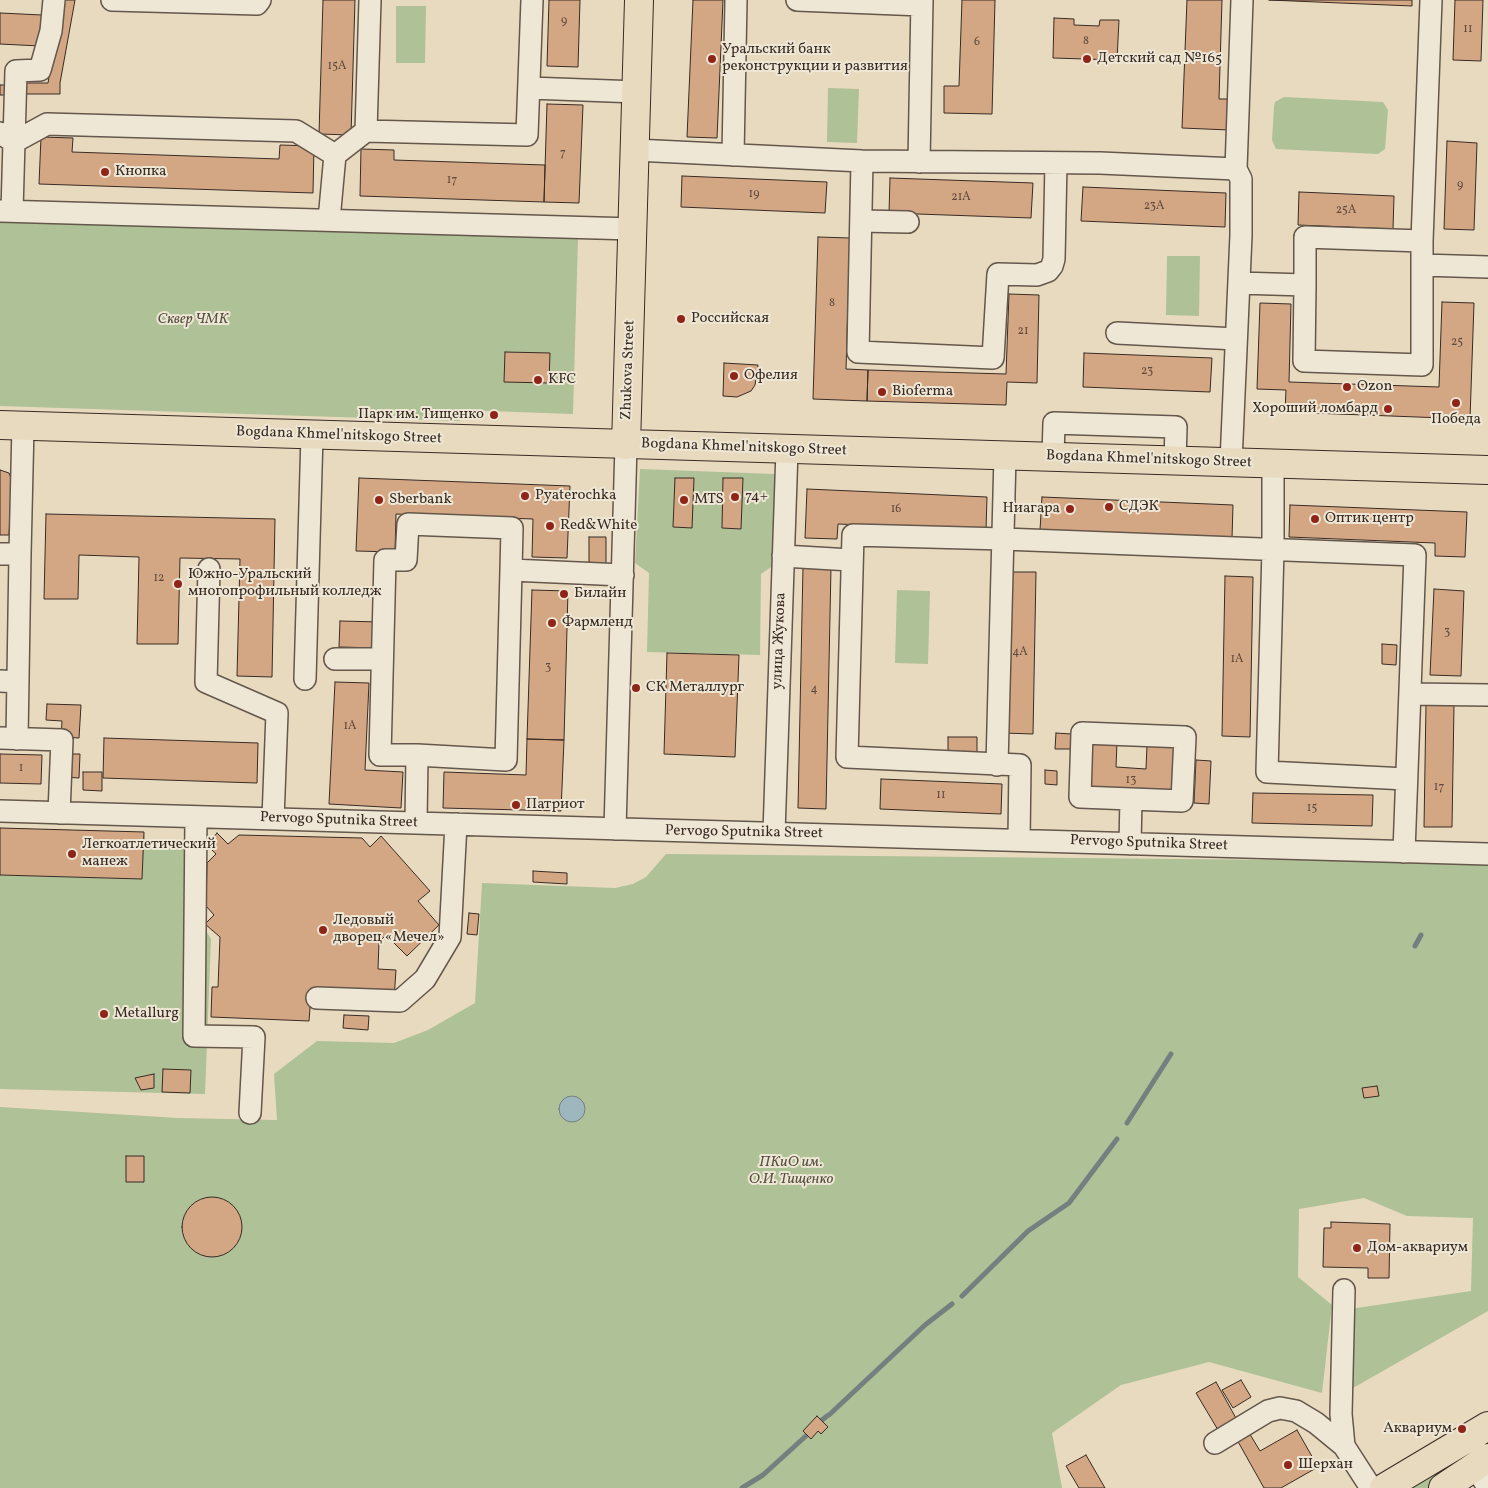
<!DOCTYPE html>
<html>
<head>
<meta charset="utf-8">
<style>
	body { margin:0 }
	canvas { display:block; background:#e7dabf }
</style>
</head>
<body>
<canvas width="1488" height="1488"></canvas>
<script>
const context = document.querySelector('canvas').getContext('2d');
context.lineJoin = 'round';
function fill(path, color) { context.fillStyle = color; context.fill(path, 'evenodd'); }
const shape = rows => new Path2D(rows.map(r => 'M' + r).join(''));
function trace(path, color, width, dash) { context.strokeStyle = color; context.lineWidth = width; context.lineCap = dash ? 'butt' : 'round'; context.setLineDash(dash || []); context.stroke(path); }
function drawText(font, color, halo, rows, align = 'center') {
  context.font = font + ' Vollkorn,serif'; context.lineWidth = 4; context.setLineDash([]); context.textBaseline = 'middle'; context.strokeStyle = halo; context.fillStyle = color; for (const [text, x, y, turn = 0] of rows) {
    context.save(); context.translate(x, y); context.rotate((+turn || 0) * Math.PI / 180); context.textAlign = isNaN(turn) ? turn : align; if (halo) context.strokeText(text, 0, 0); context.fillText(text, 0, 0); context.restore();
  }
}
const green = shape([
	[396,6,426,6,425,63,396,63],
	[828,88,859,89,857,143,827,142],
	[1284,97,1383,102,1388,110,1385,149,1378,154,1276,149,1272,140,1274,107,1275,102],
	[0,221,578,239,573,414,460,410,460,421,0,406],
	[1167,256,1200,256,1199,316,1166,315],
	[640,469,775,474,774,565,761,574,760,655,647,652,649,573,635,563],
	[897,590,930,591,928,664,895,663],
	[0,828,144,832,145,841,205,845,203,926,211,939,205,1094,0,1089],
	[666,854,1488,862,1488,1311,1353,1388,1350,1309,1471,1291,1473,1218,1407,1216,1364,1198,1299,1209,1298,1277,1332,1305,1322,1393,1209,1362,1121,1385,1052,1433,1062,1488,0,1488,0,1107,178,1118,277,1120,274,1074,317,1041,394,1043,428,1030,475,1003,482,883,615,888,633,884,646,877],
	[1488,1438,1488,1452,1433,1488,1409,1488]
]);
const water = shape([
	'559 1109a13 13 0 1 1 26 0a13 13 0 1 1-26 0Z'
]);
const stream = shape([
	[1415,946,1421,935],
	[1127,1123,1171,1054],
	[962,1296,1028,1231,1069,1203,1117,1139],
	[829,1415,925,1325,952,1304],
	[822,1420,827,1416],
	[742,1488,763,1475,807,1435]
]);
const building = shape([
	[62,0,75,0,60,83,60,94,23,94,23,83,48,83,62,0],
	[323,0,355,0,351,135,319,134,323,0],
	[549,0,580,0,578,67,547,66,549,0],
	[693,0,723,0,717,138,687,137,693,0],
	[962,0,995,0,992,114,944,113,944,86,959,86,962,0],
	[1187,0,1222,0,1219,99,1231,99,1229,130,1182,128,1187,0],
	[1269,0,1412,0,1412,6,1269,0],
	[1455,0,1483,0,1481,61,1453,60,1455,0],
	[0,13,42,15,40,46,0,44,0,13],
	[1054,18,1074,19,1074,25,1099,26,1100,20,1119,20,1117,60,1053,58,1054,18],
	[0,85,10,85,9,95,0,95,0,85],
	[547,104,583,105,579,203,544,202,547,104],
	[41,137,73,138,72,152,279,159,280,145,314,146,313,193,39,184,41,137],
	[1447,141,1477,143,1474,230,1444,229,1447,141],
	[361,149,394,150,394,160,545,165,544,202,360,196,361,149],
	[682,176,827,182,825,213,681,207,682,176],
	[890,178,1033,183,1031,218,889,213,890,178],
	[1083,187,1226,193,1225,227,1081,221,1083,187],
	[1299,192,1394,196,1393,229,1298,225,1299,192],
	[818,237,850,238,846,369,868,370,867,401,813,399,818,237],
	[1009,294,1039,295,1037,383,1007,382,1006,405,867,401,868,370,1006,374,1009,294],
	[1442,302,1474,303,1470,419,1285,412,1286,390,1257,389,1260,303,1291,304,1289,382,1439,387,1442,302],
	[505,352,550,353,549,383,504,382,505,352],
	[1084,353,1212,358,1210,392,1083,387,1084,353],
	[724,363,758,365,755,385,751,391,737,397,723,396,724,363],
	[0,470,9,473,12,481,9,535,0,535,0,470],
	[359,478,570,486,567,558,532,557,533,519,396,514,395,552,356,551,359,478],
	[675,478,694,478,692,528,673,527,675,478],
	[723,478,743,478,741,529,722,528,723,478],
	[807,489,987,497,986,530,838,524,837,539,805,538,807,489],
	[1042,497,1233,505,1232,538,1040,530,1042,497],
	[1290,505,1467,512,1465,557,1435,556,1435,543,1289,537,1290,505],
	[46,514,275,519,272,677,237,676,240,559,180,558,178,644,137,644,139,557,79,555,78,599,44,599,46,514],
	[589,537,606,537,606,564,589,564,589,537],
	[803,567,831,567,826,809,798,808,803,567],
	[1008,572,1036,572,1033,734,1004,733,1008,572],
	[1225,576,1253,577,1250,737,1222,736,1225,576],
	[1434,589,1464,591,1461,676,1430,675,1434,589],
	[532,590,568,591,564,740,527,739,532,590],
	[340,621,381,622,380,648,339,647,340,621],
	[1382,644,1397,645,1396,665,1382,664,1382,644],
	[667,653,739,655,735,757,664,754,667,653],
	[335,682,369,683,365,770,403,772,401,808,329,804,335,682],
	[47,704,81,705,79,738,61,737,62,721,46,720,47,704],
	[1426,704,1454,705,1452,827,1424,827,1426,704],
	[1056,733,1071,734,1071,749,1055,749,1056,733],
	[948,737,977,737,977,756,948,756,948,737],
	[104,738,258,743,257,783,103,778,104,738],
	[527,739,564,740,561,811,443,808,444,772,526,775,527,739],
	[1090,742,1117,743,1116,767,1146,769,1147,745,1175,746,1172,797,1088,793,1090,742],
	[0,754,42,755,41,784,0,783,0,754],
	[65,754,80,754,79,778,65,777,65,754],
	[1196,760,1211,761,1209,804,1194,803,1196,760],
	[1045,770,1057,771,1057,785,1045,784,1045,770],
	[83,772,102,772,102,791,83,790,83,772],
	[881,779,1002,784,1001,814,880,809,881,779],
	[1253,793,1373,795,1372,826,1252,823,1253,793],
	[0,828,144,832,142,879,0,875,0,828],
	[217,833,228,844,239,835,362,838,370,847,381,836,430,891,418,901,439,925,407,956,386,935,379,942,378,969,396,970,394,999,311,996,309,1021,211,1017,212,987,218,987,220,937,205,924,214,915,206,906,207,863,216,854,207,845,217,833],
	[533,871,567,873,567,884,533,882,533,871],
	[469,913,479,914,477,935,467,934,469,913],
	[344,1015,369,1016,368,1030,343,1028,344,1015],
	[163,1069,191,1070,190,1093,162,1092,163,1069],
	[154,1074,154,1088,141,1090,135,1078,154,1074],
	[1377,1086,1379,1096,1364,1098,1362,1088,1377,1086],
	[126,1156,144,1156,144,1182,126,1182,126,1156],
	'182 1227a30 30 0 1 1 60 0a30 30 0 1 1-60 0Z',
	[1331,1222,1390,1224,1389,1278,1368,1278,1368,1268,1323,1267,1324,1228,1331,1228,1331,1222],
	[1241,1380,1251,1397,1233,1408,1222,1390,1241,1380],
	[1216,1382,1237,1420,1218,1430,1196,1393,1216,1382],
	[817,1416,828,1427,821,1434,818,1431,811,1439,803,1431,817,1416],
	[1297,1430,1318,1467,1281,1488,1264,1488,1236,1438,1248,1431,1260,1451,1297,1430],
	[1086,1455,1105,1488,1079,1488,1066,1466,1086,1455]
]);
const minor = shape([
	[112,0,257,4,260,0],
	[797,0,922,5],
	[530,88,637,92],
	[366,131,370,0],
	[0,133,14,142,47,124,296,131,335,155,366,131,527,135,532,0],
	[635,150,862,161,1100,163,1236,169],
	[733,155,736,0],
	[862,161,858,352,993,358,998,274,1037,275,1048,271,1052,266,1054,259,1056,163],
	[919,162,922,0],
	[0,211,633,229],
	[12,211,16,71,40,70,51,31,54,0],
	[329,220,335,155],
	[861,221,908,222],
	[1422,265,1488,267],
	[1239,283,1305,285,1304,361,1422,365,1422,241,1431,0],
	[1305,285,1305,237,1422,241],
	[1117,333,1236,339],
	[1053,457,1054,423,1176,427,1175,461],
	[1231,462,1241,235,1241,179,1236,169,1242,0],
	[1273,463,1273,549,1267,772,1406,779],
	[0,554,20,554,23,426],
	[783,556,851,560],
	[209,569,206,682,277,713,273,819],
	[335,659,382,659],
	[305,679,312,435],
	[0,681,18,682],
	[1410,694,1488,695],
	[1082,733,1185,737,1182,801,1080,797,1082,733],
	[0,738,62,740,59,813],
	[17,739,20,554],
	[417,755,506,760,511,570,623,575],
	[997,765,1005,456],
	[0,811,1488,854],
	[196,817,194,1036,254,1037,250,1113],
	[416,823,417,755,380,755,385,560,406,560,408,524,512,528,511,570],
	[615,829,626,445],
	[774,833,787,450],
	[1019,840,1020,765,847,757,853,535,1004,539,1415,555,1404,852],
	[1130,844,1131,799],
	[317,998,400,1001,425,979,450,937,456,824],
	[1215,1443,1268,1411,1280,1408,1296,1411,1316,1423,1344,1446,1371,1488],
	[1344,1446,1341,1414,1344,1290],
	[1475,1467,1488,1487]
]);
const major = shape([
	[0,425,1488,470],
	[626,445,639,0],
	[1384,1488,1488,1426],
	[1443,1488,1488,1458]
]);
const markers = [
	[712,59,5,"#8f2418"],
	[1087,59,5,"#8f2418"],
	[105,172,5,"#8f2418"],
	[681,319,5,"#8f2418"],
	[734,376,5,"#8f2418"],
	[538,380,5,"#8f2418"],
	[1347,387,5,"#8f2418"],
	[882,392,5,"#8f2418"],
	[1456,403,5,"#8f2418"],
	[1388,409,5,"#8f2418"],
	[494,415,5,"#8f2418"],
	[525,496,5,"#8f2418"],
	[735,497,5,"#8f2418"],
	[379,500,5,"#8f2418"],
	[684,500,5,"#8f2418"],
	[1109,507,5,"#8f2418"],
	[1070,509,5,"#8f2418"],
	[1315,519,5,"#8f2418"],
	[550,526,5,"#8f2418"],
	[178,584,5,"#8f2418"],
	[564,594,5,"#8f2418"],
	[552,623,5,"#8f2418"],
	[636,688,5,"#8f2418"],
	[516,805,5,"#8f2418"],
	[72,854,5,"#8f2418"],
	[323,930,5,"#8f2418"],
	[104,1014,5,"#8f2418"],
	[1357,1248,5,"#8f2418"],
	[1462,1429,5,"#8f2418"],
	[1288,1465,5,"#8f2418"]
];
const numberNames = [
	["9",564,22],
	["11",1468,30],
	["8",1086,42],
	["6",977,43],
	["15А",337,67],
	["7",563,154],
	["17",452,181],
	["9",1460,186],
	["19",754,195],
	["21А",961,198],
	["23А",1154,207],
	["25А",1346,211],
	["8",832,304],
	["21",1023,332],
	["25",1457,343],
	["23",1147,372],
	["16",896,510],
	["12",159,579],
	["3",1447,633],
	["4А",1020,653],
	["1А",1237,660],
	["3",548,668],
	["4",814,690],
	["1А",350,727],
	["1",21,769],
	["13",1131,781],
	["17",1439,788],
	["11",941,796],
	["15",1312,809]
];
const poiNames = [
	["Уральский банк",722,50],
	["реконструкции и развития",722,67],
	["Детский сад №165",1097,59],
	["Кнопка",115,172],
	["Российская",691,319],
	["Офелия",744,376],
	["KFC",548,380],
	["Ozon",1357,387],
	["Bioferma",892,392],
	["Хороший ломбард",1378,409,"right"],
	["Парк им. Тищенко",484,415,"right"],
	["Победа",1456,420,"center"],
	["Pyaterochka",535,496],
	["74+",745,497],
	["Sberbank",389,500],
	["MTS",694,500],
	["СДЭК",1119,507],
	["Ниагара",1060,509,"right"],
	["Оптик центр",1325,519],
	["Red&White",560,526],
	["Южно-Уральский",188,575],
	["многопрофильный колледж",188,592],
	["Билайн",574,594],
	["Фармленд",562,623],
	["СК Металлург",646,688],
	["Патриот",526,805],
	["Легкоатлетический",82,845],
	["манеж",82,862],
	["Ледовый",333,921],
	["дворец «Мечел»",333,938],
	["Metallurg",114,1014],
	["Дом-аквариум",1367,1248],
	["Аквариум",1452,1429,"right"],
	["Шерхан",1298,1465]
];
const parkNames = [
	["Сквер ЧМК",193,320],
	["ПКиО им.",791,1163],
	["О.И. Тищенко",791,1180]
];
const streetNames = [
	["Zhukova Street",629,370,-88],
	["Bogdana Khmel'nitskogo Street",339,436,2],
	["Bogdana Khmel'nitskogo Street",744,448,2],
	["Bogdana Khmel'nitskogo Street",1149,460,2],
	["улица Жукова",780,641,-88],
	["Pervogo Sputnika Street",339,821,2],
	["Pervogo Sputnika Street",744,833,1],
	["Pervogo Sputnika Street",1149,844,2]
];
fill(green, '#afc197');
fill(water, '#9eb7be');
trace(water, '#767f80', 1);
trace(stream, '#767f80', 5);
fill(building, '#d4a784');
trace(building, '#392b24', 1);
trace(minor, '#64574b', 24);
trace(major, '#392b24', 30);
trace(minor, '#efe7d5', 21);
trace(major, '#e7dabf', 28);
for (const [x, y, r, color] of markers) { const dot = new Path2D(); dot.arc(x, y, r, 0, 2 * Math.PI); context.fillStyle = color; context.fill(dot); trace(dot, '#efe7d5', 2); }
drawText('12px', '#604a3c', null, numberNames);
drawText('15px', '#392b24', '#efe7d5', poiNames, 'left');
drawText('italic 15px', '#565041', '#efe7d5', parkNames);
drawText('15px', '#392b24', '#efe7d5', streetNames);
</script>
</body>
</html>
